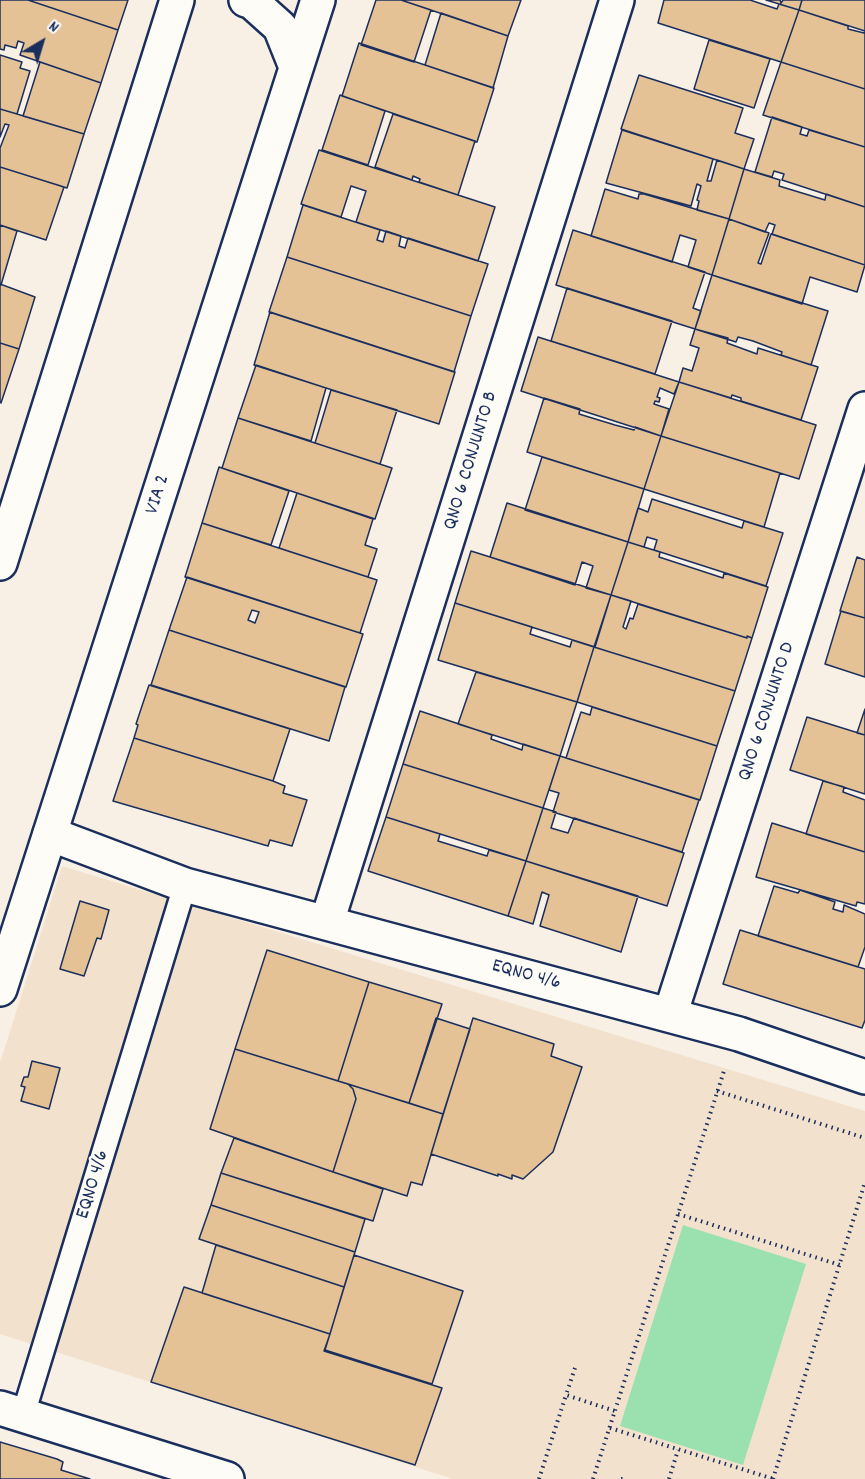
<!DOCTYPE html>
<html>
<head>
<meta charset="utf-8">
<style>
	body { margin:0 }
	#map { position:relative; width:865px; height:1479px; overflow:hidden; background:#f8f0e4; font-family:Dekko,sans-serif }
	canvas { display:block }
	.north { position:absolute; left:12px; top:12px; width:60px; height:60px; -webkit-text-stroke:4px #fdfcf7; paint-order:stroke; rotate:38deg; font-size:16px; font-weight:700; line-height:24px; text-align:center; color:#1b2f5e }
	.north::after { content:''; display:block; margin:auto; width:21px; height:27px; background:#1b2f5e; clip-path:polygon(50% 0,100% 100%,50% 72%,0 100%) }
</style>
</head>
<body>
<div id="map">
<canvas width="865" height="1479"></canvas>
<div class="north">N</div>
</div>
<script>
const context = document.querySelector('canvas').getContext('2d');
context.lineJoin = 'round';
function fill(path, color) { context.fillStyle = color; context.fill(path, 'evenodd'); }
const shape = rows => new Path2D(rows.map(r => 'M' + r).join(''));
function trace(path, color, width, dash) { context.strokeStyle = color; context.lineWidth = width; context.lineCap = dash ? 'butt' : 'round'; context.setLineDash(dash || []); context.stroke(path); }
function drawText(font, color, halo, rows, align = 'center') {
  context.font = font + ' Dekko,sans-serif'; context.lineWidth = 5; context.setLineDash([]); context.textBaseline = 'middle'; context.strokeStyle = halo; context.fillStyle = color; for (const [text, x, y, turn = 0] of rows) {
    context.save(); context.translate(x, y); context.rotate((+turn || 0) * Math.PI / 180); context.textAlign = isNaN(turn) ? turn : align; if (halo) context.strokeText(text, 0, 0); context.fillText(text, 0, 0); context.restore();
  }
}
const built = shape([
	[62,866,865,1111,865,1479,453,1479,0,1334,0,1063]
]);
const green = shape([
	[683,1225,806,1264,743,1465,620,1426]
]);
const building = shape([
	[0,0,28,0,118,30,101,83,20,55,24,43,18,41,16,48,5,45,4,50,0,49,0,0],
	[28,0,128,0,118,30,28,0],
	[376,0,401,0,431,10,414,62,361,45,376,0],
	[401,0,521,0,508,36,401,0],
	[664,0,750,0,777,9,779,4,799,10,781,62,658,23,664,0],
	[766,0,780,0,781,3,783,0,802,0,799,10,766,0],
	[802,0,865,0,865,31,799,10,802,0],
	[799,10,848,26,848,29,864,33,865,31,865,89,781,62,799,10],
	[441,13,508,36,493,88,425,65,441,13],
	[709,40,770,59,754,108,694,89,709,40],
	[359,43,494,88,477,142,342,96,359,43],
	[0,55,22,62,20,68,30,71,17,114,0,109,0,55],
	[40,62,101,83,84,134,23,116,40,62],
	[781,62,865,89,865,147,763,115,781,62],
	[639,75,743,108,735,133,754,139,744,169,621,129,639,75],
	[340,95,385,111,368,165,322,150,340,95],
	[0,109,84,134,67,188,0,167,0,148,9,125,5,124,0,137,0,109],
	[393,114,475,141,458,195,419,182,420,179,413,176,412,180,375,167,393,114],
	[772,117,802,127,800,134,807,136,809,130,865,147,865,207,782,180,784,174,774,171,772,177,755,172,772,117],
	[622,130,713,159,707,181,711,181,717,160,744,169,729,219,697,210,699,201,697,200,701,186,697,184,691,206,606,183,622,130],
	[319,150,495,207,478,261,356,222,366,191,351,186,341,217,301,204,319,150],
	[0,167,64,187,46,240,0,225,0,167],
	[744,169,780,180,779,186,825,200,826,194,865,207,865,265,772,234,775,225,769,223,765,232,729,219,744,169],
	[605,189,638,199,639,194,644,194,729,219,712,275,688,267,696,240,680,235,672,262,591,236,605,189],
	[303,205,380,230,377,240,383,242,386,231,401,236,399,246,405,248,408,238,488,264,471,316,287,257,303,205],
	[729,219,769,233,758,263,761,264,771,234,865,265,857,292,810,277,802,304,712,275,729,219],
	[0,225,17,231,1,285,0,284,0,225],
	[573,230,705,272,693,308,701,311,695,329,556,285,573,230],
	[287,257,471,316,454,372,269,312,287,257],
	[712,275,828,311,811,365,781,355,782,352,753,341,738,337,736,342,695,329,712,275],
	[0,284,35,297,19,349,0,343,0,284],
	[567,288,672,321,655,374,551,341,567,288],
	[270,312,455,372,439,424,254,365,270,312],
	[695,329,728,338,727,343,757,354,758,348,818,367,801,420,741,401,741,398,732,395,731,398,679,382,683,368,692,371,699,348,690,345,695,329],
	[538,337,679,382,674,394,660,388,657,397,660,398,659,402,655,401,654,404,669,409,661,436,521,391,538,337],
	[0,343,19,349,1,403,0,402,0,343],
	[256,365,326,388,311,441,238,418,256,365],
	[679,382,816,425,799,479,661,436,679,382],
	[331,390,397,410,380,464,315,443,331,390],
	[544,398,580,409,579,414,615,425,634,430,635,427,661,436,644,489,527,452,544,398],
	[238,418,392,468,375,519,222,468,238,418],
	[661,436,780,473,764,527,644,489,661,436],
	[542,457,644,489,628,542,525,510,542,457],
	[219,467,289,491,271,545,202,523,219,467],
	[297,493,373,519,365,545,377,549,368,577,279,548,297,493],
	[652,499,742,528,744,521,783,533,766,586,654,550,657,540,647,537,644,547,628,542,638,508,648,512,652,499],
	[507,503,628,542,611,595,586,588,593,566,582,562,575,585,490,557,507,503],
	[202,523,377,580,360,633,185,577,202,523],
	[628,542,660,552,659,557,723,578,724,573,768,587,752,638,747,636,747,638,611,595,628,542],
	[471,551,611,595,595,647,455,603,471,551],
	[857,557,865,560,865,618,840,611,857,557],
	[187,577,363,634,346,687,169,630,187,577],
	[252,610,259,612,255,623,248,620,252,610],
	[611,595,631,601,623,627,626,629,630,618,633,619,638,604,747,638,747,636,752,638,735,691,594,647,611,595],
	[455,603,532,627,530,634,570,647,572,640,594,647,577,702,438,660,455,603],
	[841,611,865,618,865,677,825,664,841,611],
	[169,630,345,687,329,741,151,685,169,630],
	[594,647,735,691,717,746,577,702,594,647],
	[476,672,577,702,560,756,458,724,476,672],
	[149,685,290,729,273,781,134,738,138,725,136,724,149,685],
	[592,707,717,746,700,800,566,758,581,712,590,715,592,707],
	[865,709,865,735,857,733,865,709],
	[420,711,492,735,491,739,522,750,523,744,560,756,543,808,403,764,420,711],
	[807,717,865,735,865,794,790,770,807,717],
	[134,738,273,781,285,786,283,793,307,800,292,846,270,840,268,846,113,801,134,738],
	[560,756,699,800,682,852,553,812,559,793,549,790,560,756],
	[403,764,543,808,526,861,386,817,403,764],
	[823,781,844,787,843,792,865,800,865,852,806,834,823,781],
	[543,808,556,812,551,828,568,833,574,818,684,853,667,906,526,861,543,808],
	[386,817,440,834,438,841,487,856,489,850,526,861,508,916,368,871,386,817],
	[772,823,865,852,865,904,857,902,856,906,756,877,772,823],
	[526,861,638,896,621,952,540,926,549,895,542,892,533,924,508,916,526,861],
	[774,886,798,893,800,890,835,902,833,909,843,912,844,905,865,914,865,947,858,967,758,936,774,886],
	[80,901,109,910,101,939,97,938,84,976,60,969,80,901],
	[740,930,865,969,865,1020,862,1028,723,984,740,930],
	[267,950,369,982,338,1081,235,1049,267,950],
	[369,982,442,1004,409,1103,338,1081,369,982],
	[436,1018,470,1029,443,1114,409,1103,436,1018],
	[473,1018,554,1044,551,1056,582,1067,553,1152,523,1179,512,1175,512,1179,498,1174,498,1176,431,1154,473,1018],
	[235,1049,348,1084,353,1089,356,1099,333,1172,210,1129,235,1049],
	[32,1061,60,1068,49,1109,21,1101,25,1087,21,1086,24,1077,28,1077,32,1061],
	[348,1084,443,1114,422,1185,411,1182,407,1196,333,1172,356,1099,353,1089,348,1084],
	[234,1138,383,1189,373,1221,221,1173,234,1138],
	[221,1173,365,1219,355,1252,211,1205,221,1173],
	[211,1205,355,1252,344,1287,199,1239,211,1205],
	[216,1245,344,1287,330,1334,202,1293,216,1245],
	[354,1255,463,1291,432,1384,325,1350,354,1255],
	[184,1287,330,1334,324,1351,442,1388,415,1465,151,1382,184,1287],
	[0,1442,57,1459,63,1462,61,1470,90,1479,0,1479,0,1442]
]);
const path = shape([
	[717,1091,865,1138],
	[678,1214,840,1265],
	[575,1368,566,1395,615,1411],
	[610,1428,774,1479],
	[539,1479,566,1395],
	[593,1479,724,1071],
	[621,1479,623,1479],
	[669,1479,678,1450],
	[773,1479,865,1182]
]);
const lane = shape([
	[23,1415,185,885]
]);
const street = shape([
	[50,834,185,885,739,1034,865,1077],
	[327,922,617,0],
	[670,1015,865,409],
	[0,1408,227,1479]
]);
const secondary = shape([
	[246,0,251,1,280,27,296,67],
	[0,563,177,0],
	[0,989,318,0]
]);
const streetNames = [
	["QNO 6 CONJUNTO B",472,461,-73],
	["VIA 2",159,495,-72],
	["QNO 6 CONJUNTO D",768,712,-72],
	["EQNO 4/6",526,976,15],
	["EQNO 4/6",94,1185,-73]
];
fill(built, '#f2e2cd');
fill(green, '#9be1af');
fill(building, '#e4c296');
trace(building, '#1b2f5e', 1.5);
trace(lane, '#1b2f5e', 27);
trace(street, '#1b2f5e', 38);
trace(secondary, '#1b2f5e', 38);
trace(path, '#1b2f5e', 4, [1.5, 4.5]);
trace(lane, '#fdfcf7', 22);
trace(street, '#fdfcf7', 33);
trace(secondary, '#fdfcf7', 33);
drawText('20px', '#1b2f5e', '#fdfcf7', streetNames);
</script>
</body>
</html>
